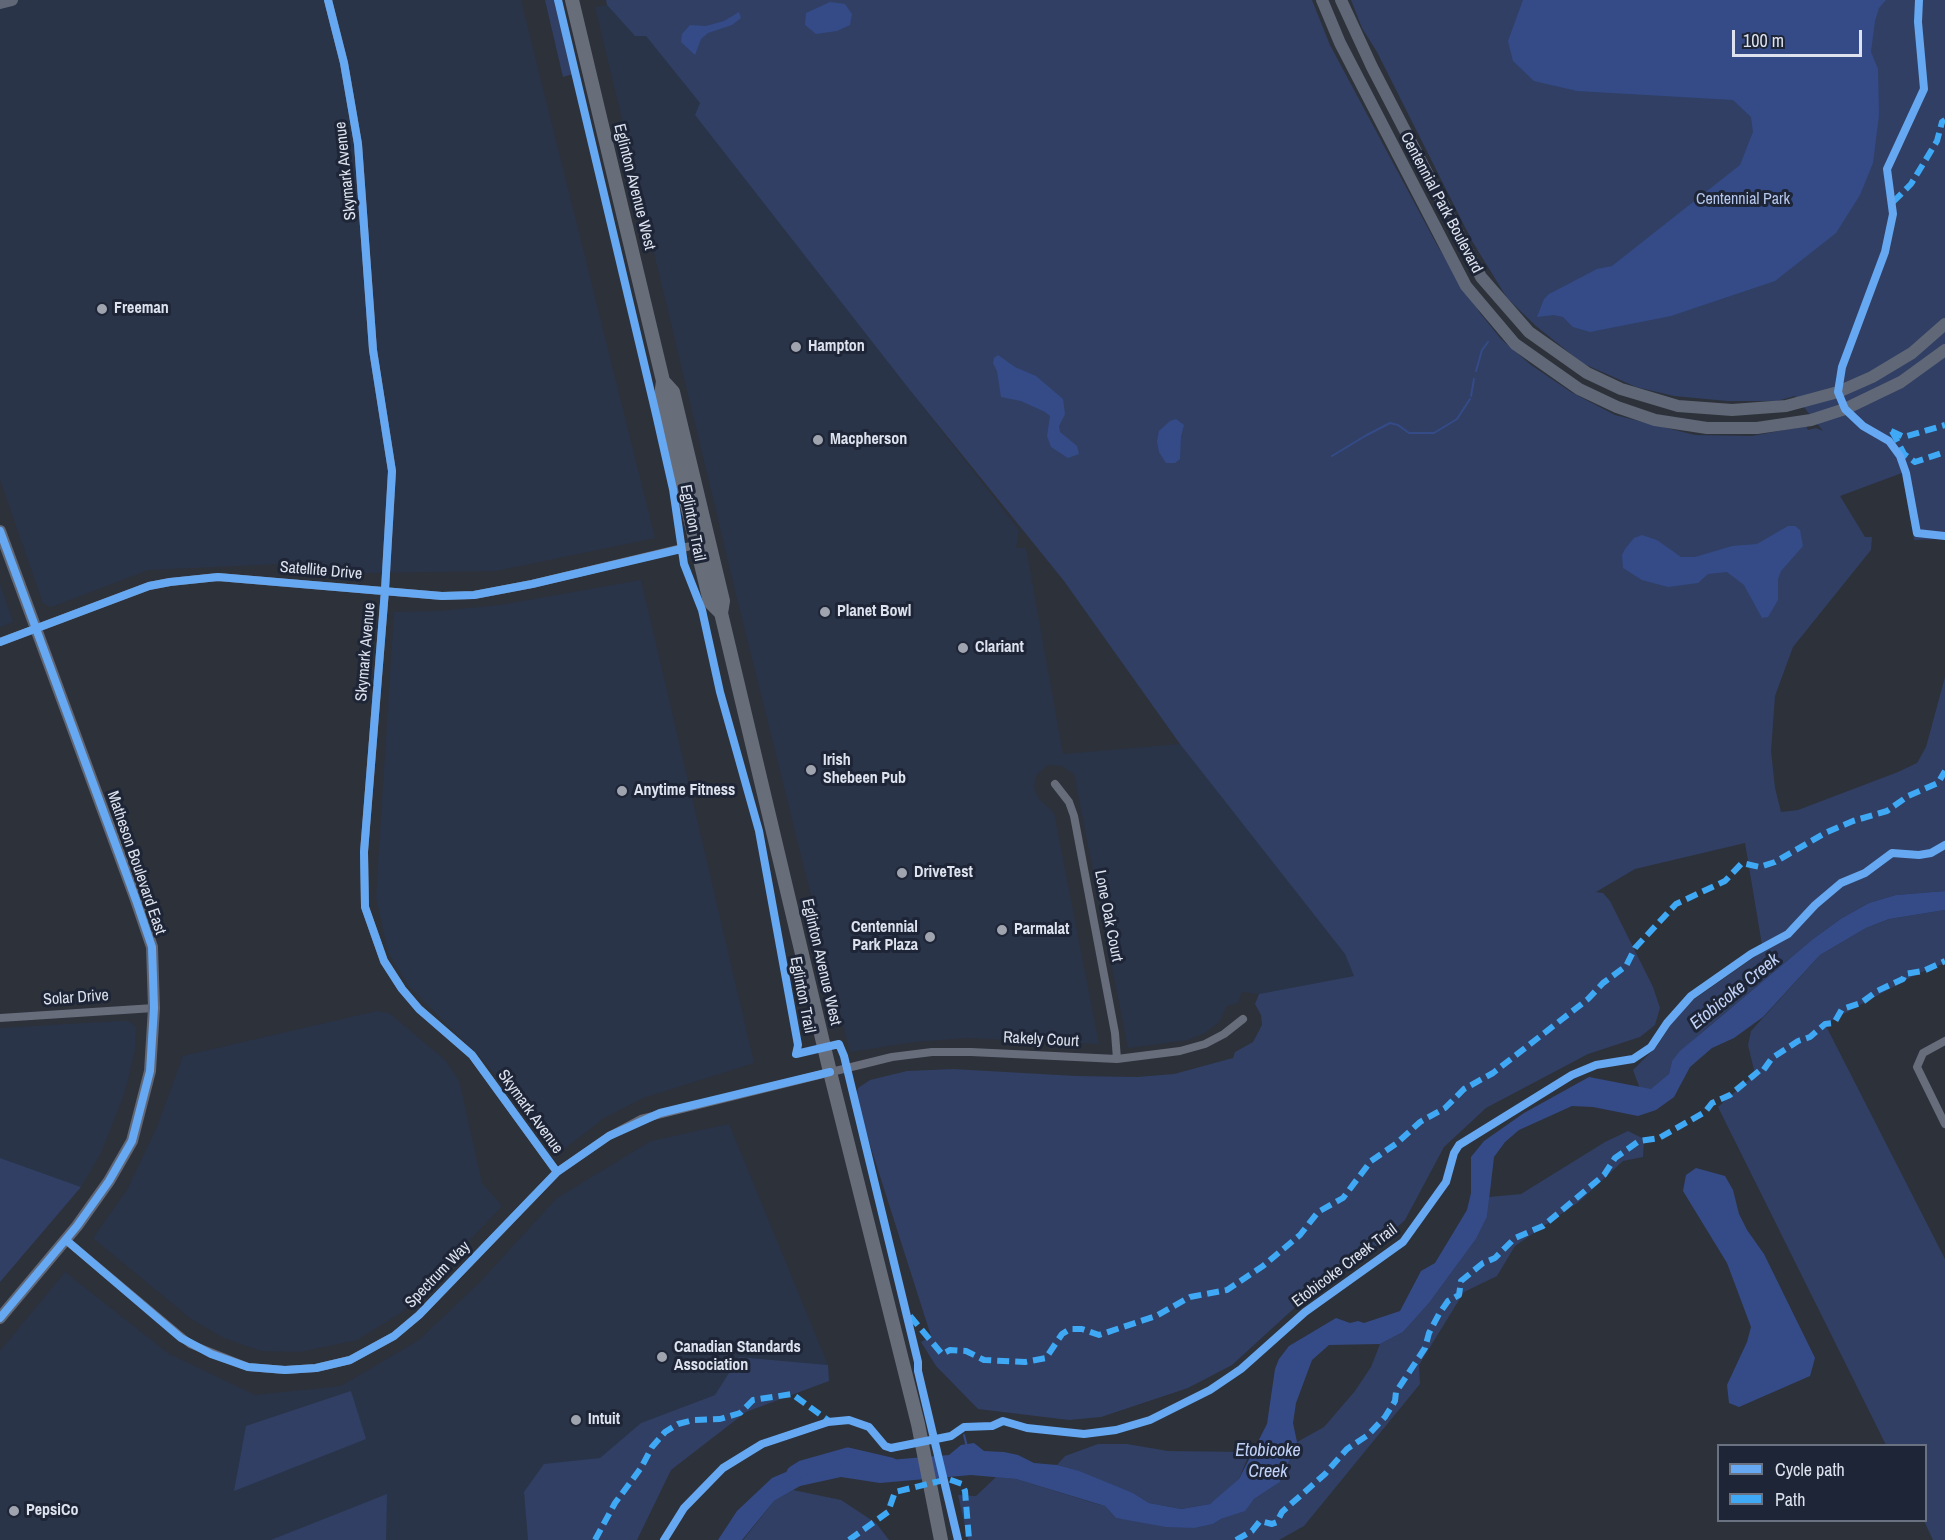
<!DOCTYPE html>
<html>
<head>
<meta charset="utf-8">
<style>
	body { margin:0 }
	#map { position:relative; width:1945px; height:1540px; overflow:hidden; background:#2d313a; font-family:"Archivo Narrow",sans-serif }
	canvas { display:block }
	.legend { position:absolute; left:1717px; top:1444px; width:210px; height:78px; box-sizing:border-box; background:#1d2536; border:2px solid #6a7180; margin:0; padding:8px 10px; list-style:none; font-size:18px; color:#dde2ee }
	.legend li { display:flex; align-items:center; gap:12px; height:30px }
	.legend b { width:30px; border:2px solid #6a7180 }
	.scale { position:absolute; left:1732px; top:30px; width:130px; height:27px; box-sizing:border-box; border:3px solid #dde2ee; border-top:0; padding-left:8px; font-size:18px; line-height:21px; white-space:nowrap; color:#dde2ee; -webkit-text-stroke:4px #1d2536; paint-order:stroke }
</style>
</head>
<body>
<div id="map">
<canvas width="1945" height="1540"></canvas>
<ul class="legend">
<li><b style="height:8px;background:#66a8f1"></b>Cycle path</li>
<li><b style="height:8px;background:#3fa9f5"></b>Path</li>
</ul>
<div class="scale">100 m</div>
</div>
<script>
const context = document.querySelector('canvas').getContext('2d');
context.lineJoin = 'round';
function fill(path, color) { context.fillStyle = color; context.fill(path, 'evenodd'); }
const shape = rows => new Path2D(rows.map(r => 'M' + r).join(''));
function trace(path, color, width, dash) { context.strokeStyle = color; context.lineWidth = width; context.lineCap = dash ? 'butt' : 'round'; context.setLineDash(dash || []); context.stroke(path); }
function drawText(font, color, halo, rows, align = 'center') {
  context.font = font + ' "Archivo Narrow",sans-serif'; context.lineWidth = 6; context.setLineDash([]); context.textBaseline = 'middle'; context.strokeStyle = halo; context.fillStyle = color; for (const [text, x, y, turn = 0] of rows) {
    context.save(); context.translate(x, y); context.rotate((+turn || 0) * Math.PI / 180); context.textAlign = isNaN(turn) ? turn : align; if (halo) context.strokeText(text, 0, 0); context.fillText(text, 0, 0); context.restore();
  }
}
const built = shape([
	[0,0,521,0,655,538,496,571,360,573,280,564,148,570,51,607,43,603,0,480],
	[607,5,635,36,646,36,665,59,700,103,695,115,1019,530,1016,548,1026,548,1063,754,1180,744,1345,954,1354,976,1259,994,1242,992,1238,1003,1227,1006,1219,1022,1205,1033,1188,1040,1128,1048,1074,774,1062,766,1048,765,1037,774,1034,787,1039,799,1054,813,1099,1044,967,1038,914,1042,850,1052,734,586,595,7],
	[641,580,754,1063,643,1098,604,1118,559,1153,486,1063,408,985,388,952,376,897,394,612,440,611,500,605],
	[0,584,13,622,0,627],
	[377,1011,389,1013,445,1060,459,1080,482,1183,502,1206,402,1312,357,1340,299,1352,261,1351,224,1338,190,1318,93,1238,127,1190,157,1127,183,1056],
	[119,1021,128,1021,136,1027,135,1049,125,1092,101,1153,81,1187,0,1158,0,1028],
	[729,1124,828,1365,739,1357,715,1395,641,1423,600,1458,580,1462,524,1492,528,1540,0,1540,0,1351,65,1272,169,1354,255,1395,341,1386,419,1340,478,1284,557,1198,651,1141]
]);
const green = shape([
	[545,0,555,0,573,74,563,77],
	[606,0,1312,0,1330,45,1437,245,1480,313,1501,339,1531,365,1571,392,1615,415,1695,435,1752,436,1806,426,1808,430,1816,428,1823,431,1795,396,1777,401,1727,401,1674,396,1636,387,1582,363,1536,326,1507,298,1472,241,1377,52,1362,28,1351,0,1945,0,1945,539,1914,540,1902,473,1840,496,1865,537,1872,537,1871,550,1793,647,1775,696,1771,751,1775,788,1781,812,1798,810,1898,772,1917,763,1926,747,1945,677,1945,891,1896,895,1869,903,1842,918,1813,939,1701,1033,1672,1061,1669,1074,1659,1085,1651,1089,1640,1089,1633,1070,1657,1046,1676,1016,1693,1000,1763,951,1745,843,1635,869,1596,892,1603,893,1610,901,1653,987,1660,1008,1655,1025,1640,1037,1588,1054,1486,1108,1444,1147,1405,1220,1374,1248,1301,1302,1232,1365,1188,1388,1101,1417,1069,1420,978,1409,936,1366,921,1342,931,1336,856,1101,858,1088,870,1080,907,1071,953,1069,1076,1076,1137,1077,1174,1074,1233,1058,1235,1052,1253,1042,1262,1025,1261,1015,1255,1004,1259,994,1354,976,1345,954,1180,744,1064,581,909,389,695,115,700,103,646,36,635,36,607,5],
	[1945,910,1945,963,1917,974,1825,1024,1945,1259,1945,1540,1933,1540,1924,1521,1926,1446,1886,1445,1718,1107,1755,1074,1748,1045,1751,1031,1820,955,1866,928,1889,919],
	[1628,1131,1644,1139,1643,1157,1623,1161,1580,1201,1515,1246,1497,1276,1464,1292,1419,1365,1420,1384,1304,1526,1279,1540,968,1540,958,1495,976,1496,996,1477,1016,1479,1094,1503,1105,1506,1116,1518,1195,1528,1213,1524,1221,1519,1244,1511,1254,1499,1280,1482,1297,1442,1324,1427,1355,1391,1371,1367,1380,1344,1403,1332,1429,1303,1476,1239,1487,1217,1489,1197,1521,1194,1605,1142],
	[0,1158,81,1187,0,1282],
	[739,1357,828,1365,829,1381,746,1412,671,1470,637,1540,528,1540,524,1492,544,1464,600,1458,641,1423,715,1395],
	[351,1391,366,1439,234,1491,246,1426],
	[1098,1444,1127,1444,1168,1451,1250,1452,1239,1479,1224,1494,1210,1504,1181,1509,1149,1503,1133,1493,1057,1465,1065,1456],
	[793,1490,841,1500,876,1523,889,1540,743,1540,774,1501],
	[387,1494,386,1540,271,1540]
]);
const water = shape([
	[1523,0,1886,0,1879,8,1875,21,1871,52,1878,69,1879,115,1873,163,1860,195,1836,233,1775,281,1671,316,1590,332,1573,327,1563,317,1554,315,1537,317,1544,299,1549,294,1597,269,1612,266,1740,165,1753,132,1751,117,1733,100,1577,91,1534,81,1513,61,1508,41],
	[830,2,845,4,852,14,850,25,837,31,816,34,805,25,806,13],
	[739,12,741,18,732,25,708,33,701,39,695,55,681,42,682,34,690,25,706,26,724,21],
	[998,355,1015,367,1036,376,1063,399,1065,414,1059,426,1060,432,1077,446,1079,454,1068,458,1051,447,1047,436,1050,416,1045,412,1021,401,1001,397,997,371,993,363,994,358],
	[1176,419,1184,425,1181,436,1180,459,1175,463,1166,463,1159,452,1157,441,1159,431,1170,421],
	[1788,526,1795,526,1800,530,1803,546,1781,571,1778,579,1778,600,1768,617,1762,618,1744,585,1727,572,1708,574,1698,583,1668,587,1642,580,1623,568,1622,555,1625,549,1634,538,1642,535,1657,540,1681,557,1695,557,1732,546,1757,544],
	[1945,891,1945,910,1889,919,1866,928,1820,955,1763,1017,1734,1038,1712,1048,1690,1067,1674,1097,1656,1110,1638,1116,1593,1107,1572,1106,1519,1130,1505,1142,1494,1157,1487,1217,1476,1239,1429,1303,1403,1332,1380,1344,1329,1345,1312,1360,1296,1403,1293,1423,1297,1442,1280,1482,1254,1499,1245,1511,1221,1519,1213,1524,1195,1528,1166,1527,1116,1518,1105,1506,1016,1479,971,1475,880,1483,841,1477,800,1486,774,1501,742,1540,718,1540,737,1511,772,1478,800,1466,847,1460,877,1461,949,1455,961,1445,974,1443,984,1451,1004,1452,1018,1455,1034,1463,1057,1465,1079,1471,1133,1493,1149,1503,1181,1509,1210,1504,1239,1479,1267,1424,1275,1369,1279,1359,1289,1346,1336,1318,1350,1323,1358,1321,1364,1323,1400,1311,1421,1271,1435,1263,1467,1210,1471,1193,1471,1157,1484,1141,1524,1113,1589,1077,1651,1089,1669,1074,1672,1061,1680,1051,1813,939,1842,918,1869,903,1896,895],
	[1696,1168,1725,1176,1733,1190,1739,1214,1747,1230,1764,1254,1815,1358,1810,1376,1739,1407,1729,1403,1727,1385,1747,1342,1751,1327,1727,1263,1683,1191,1686,1175]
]);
const stream = shape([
	[1476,371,1482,350,1488,342],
	[1471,396,1474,379],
	[1332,456,1365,436,1390,423,1398,425,1409,433,1434,433,1457,419,1470,399],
	[964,1435,967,1447]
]);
const river = shape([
	[794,1473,802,1468,848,1455,891,1465]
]);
const street = shape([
	[328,0,344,63,358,144,373,350,392,471,385,590,364,852,365,907,384,961,402,989,419,1009,472,1055,557,1172],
	[0,642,149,586,170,582,218,577,442,596,474,595,532,584,699,544],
	[1055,784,1069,802,1074,816,1115,1033,1117,1059],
	[0,1018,154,1008],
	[1945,1041,1923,1053,1917,1067,1945,1124],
	[66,1240,190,1344,248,1367,285,1370,316,1368,350,1360,394,1336,419,1315,557,1172,609,1136,641,1119,892,1057,932,1052,971,1052,1117,1059,1180,1051,1205,1044,1224,1034,1243,1019]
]);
const secondary = shape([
	[1322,0,1340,43,1466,286,1515,344,1579,389,1617,407,1655,420,1707,428,1757,428,1811,420,1845,409,1901,382,1945,350],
	[1341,0,1372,67,1481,277,1529,332,1587,373,1621,389,1678,406,1732,410,1786,406,1838,392,1872,377,1912,353,1945,324],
	[0,3,12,0],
	[0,531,136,900,152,947,154,1008,150,1071,132,1141,109,1181,77,1226,0,1318]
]);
const primary = shape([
	[572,0,663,381,661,396,710,602,721,613],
	[663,381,673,392,723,601,721,613,830,1072,918,1424,941,1540]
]);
const quiet = shape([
	[1893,202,1911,184,1937,141,1942,122,1945,120],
	[1891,431,1904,437,1945,425],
	[1892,431,1904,454,1915,462,1945,452],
	[910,1316,942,1354,950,1350,966,1351,984,1360,1025,1362,1046,1358,1062,1334,1070,1329,1082,1329,1099,1335,1156,1316,1190,1297,1227,1290,1263,1266,1300,1235,1318,1212,1343,1198,1371,1161,1397,1143,1420,1122,1445,1108,1464,1089,1493,1073,1588,999,1603,983,1626,966,1635,948,1676,904,1725,881,1742,863,1760,867,1775,862,1825,833,1853,821,1887,811,1908,796,1938,783,1945,771],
	[595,1540,615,1503,641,1468,652,1447,665,1432,678,1424,693,1420,720,1419,740,1413,753,1400,792,1394,829,1421],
	[849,1540,888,1512,895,1492,948,1479,962,1484,965,1491,969,1539],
	[1236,1540,1252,1531,1260,1521,1272,1524,1277,1522,1282,1512,1325,1474,1347,1449,1368,1435,1385,1417,1395,1401,1396,1392,1425,1348,1429,1333,1439,1314,1448,1301,1459,1295,1461,1281,1483,1263,1495,1258,1515,1238,1543,1226,1604,1175,1615,1158,1639,1141,1659,1138,1705,1112,1712,1103,1730,1095,1759,1071,1762,1072,1772,1058,1798,1041,1810,1037,1825,1024,1834,1023,1842,1009,1861,1003,1877,991,1903,979,1905,974,1923,971,1945,961]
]);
const cycleway = shape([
	[328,0,344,63,358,144,373,350,392,471,385,590,364,852,365,907,384,961,402,989,419,1009,472,1055,557,1172],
	[558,0,656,414,673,489,684,564,702,610,720,692,759,831,798,1045,796,1054,839,1044,844,1056,918,1362,918,1371,958,1540],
	[1919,0,1918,22,1924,89,1887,169,1893,214,1885,252,1842,367,1838,392,1845,409,1863,426,1889,441,1900,456,1906,473,1917,533,1945,536],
	[0,531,136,900,152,947,154,1008,150,1071,132,1141,109,1181,77,1226,0,1318],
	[0,642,149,586,170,582,218,577,442,596,474,595,532,584,681,549],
	[66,1240,181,1338,211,1354,248,1367,285,1370,316,1368,350,1360,394,1336,419,1315,557,1172,609,1136,660,1113,830,1072],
	[664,1540,684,1508,723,1468,762,1444,828,1422,849,1420,869,1427,885,1446,891,1448,951,1436,964,1427,992,1426,1003,1421,1027,1428,1084,1434,1116,1430,1150,1420,1210,1390,1241,1369,1305,1312,1403,1242,1446,1182,1454,1153,1459,1145,1572,1075,1596,1065,1633,1059,1651,1047,1667,1023,1691,996,1751,954,1788,934,1815,905,1841,883,1865,873,1892,853,1919,855,1931,853,1945,845]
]);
const markers = [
	[102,309,6,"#9fa4af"],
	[796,347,6,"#9fa4af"],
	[818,440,6,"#9fa4af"],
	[825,612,6,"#9fa4af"],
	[963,648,6,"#9fa4af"],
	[811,770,6,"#9fa4af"],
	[622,791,6,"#9fa4af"],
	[902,873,6,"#9fa4af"],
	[1002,930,6,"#9fa4af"],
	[930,937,6,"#9fa4af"],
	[662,1357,6,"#9fa4af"],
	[576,1420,6,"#9fa4af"],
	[14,1511,6,"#9fa4af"]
];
const streetNames = [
	["Skymark Avenue",346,171,-96],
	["Eglinton Avenue West",634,187,76],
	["Centennial Park Boulevard",1441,203,62],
	["Eglinton Trail",692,523,79],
	["Satellite Drive",321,571,5],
	["Skymark Avenue",366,652,-85],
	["Matheson Boulevard East",136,863,71],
	["Lone Oak Court",1108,916,79],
	["Eglinton Avenue West",821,962,77],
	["Eglinton Trail",802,995,79],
	["Solar Drive",76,998,-4],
	["Rakely Court",1041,1040,3],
	["Skymark Avenue",530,1112,54],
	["Etobicoke Creek Trail",1345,1266,-37],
	["Spectrum Way",438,1275,-46]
];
const parkNames = [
	["Centennial Park",1743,200]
];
const poiNames = [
	["Freeman",114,309],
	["Hampton",808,347],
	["Macpherson",830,440],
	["Planet Bowl",837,612],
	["Clariant",975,648],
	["Irish",823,761],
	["Shebeen Pub",823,779],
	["Anytime Fitness",634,791],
	["DriveTest",914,873],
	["Centennial",918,928,"right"],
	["Park Plaza",918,946,"right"],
	["Parmalat",1014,930],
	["Canadian Standards",674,1348],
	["Association",674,1366],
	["Intuit",588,1420],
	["PepsiCo",26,1511]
];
const waterNames = [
	["Etobicoke Creek",1735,992,-39],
	["Etobicoke",1268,1451],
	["Creek",1268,1472]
];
fill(built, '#2a3449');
fill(green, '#303f63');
fill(water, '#344b88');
trace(stream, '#344b88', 2);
trace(river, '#344b88', 15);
trace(street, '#686d7c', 8);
trace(secondary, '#606776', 12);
trace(primary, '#686d7a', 14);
trace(quiet, '#3fa9f5', 6, [12, 6]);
trace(cycleway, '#66a8f1', 8);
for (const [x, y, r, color] of markers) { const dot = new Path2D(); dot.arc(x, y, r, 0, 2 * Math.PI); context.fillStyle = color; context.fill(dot); trace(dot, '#1d2536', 2); }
drawText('16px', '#dde2ee', '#1d2536', streetNames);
drawText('16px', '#b6c7ed', '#1d2536', parkNames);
drawText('bold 16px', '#dde2ee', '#1d2536', poiNames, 'left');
drawText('italic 18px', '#c1d2f9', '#1d2536', waterNames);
</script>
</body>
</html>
